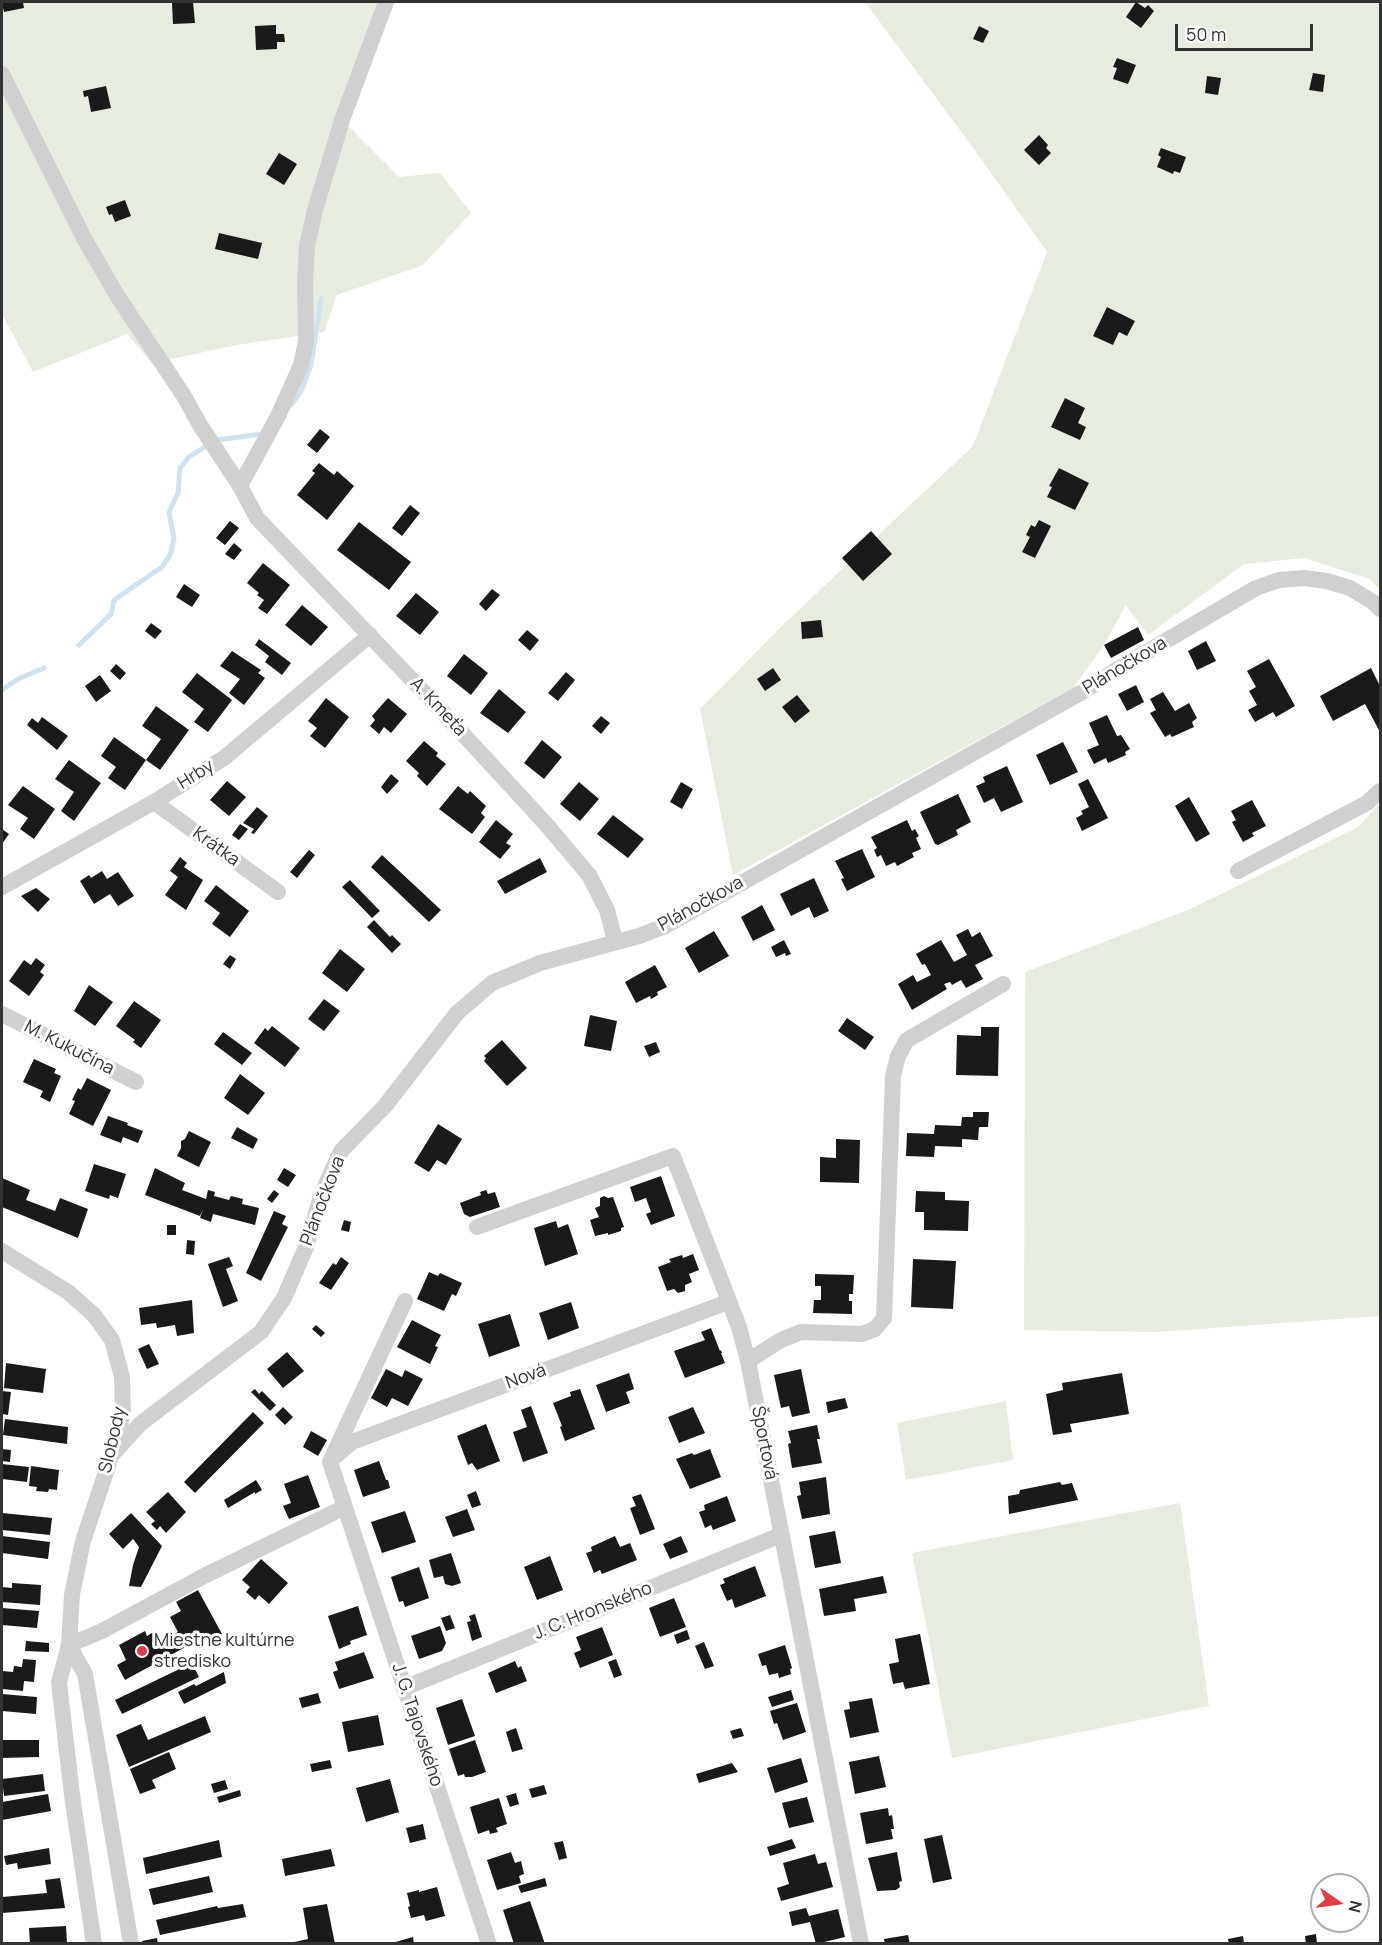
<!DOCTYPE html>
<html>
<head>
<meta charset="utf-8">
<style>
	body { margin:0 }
	#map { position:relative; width:1382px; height:1945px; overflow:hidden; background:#fff; font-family:Manrope,sans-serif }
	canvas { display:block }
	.frame { position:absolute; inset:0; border:3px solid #333; pointer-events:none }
	.north { position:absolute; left:1310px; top:1873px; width:60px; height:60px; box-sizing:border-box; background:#fff; border:2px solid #adadad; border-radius:50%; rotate:103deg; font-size:16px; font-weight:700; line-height:24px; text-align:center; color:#333 }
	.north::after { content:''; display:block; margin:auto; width:21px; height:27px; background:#e63946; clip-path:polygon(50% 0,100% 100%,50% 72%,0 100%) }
	.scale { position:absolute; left:1175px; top:24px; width:138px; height:27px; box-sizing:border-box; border:3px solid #333; border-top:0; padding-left:8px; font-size:18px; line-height:21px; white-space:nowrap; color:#333; -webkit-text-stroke:4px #fff; paint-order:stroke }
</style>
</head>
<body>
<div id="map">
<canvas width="1382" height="1945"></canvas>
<div class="frame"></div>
<div class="north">N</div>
<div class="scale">50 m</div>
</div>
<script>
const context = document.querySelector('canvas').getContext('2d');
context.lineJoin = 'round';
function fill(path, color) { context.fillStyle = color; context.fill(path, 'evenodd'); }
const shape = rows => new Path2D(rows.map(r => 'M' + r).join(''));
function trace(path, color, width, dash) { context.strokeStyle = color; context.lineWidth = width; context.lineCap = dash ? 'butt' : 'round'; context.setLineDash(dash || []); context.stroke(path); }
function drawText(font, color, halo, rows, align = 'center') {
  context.font = font + ' Manrope,sans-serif'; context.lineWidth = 6; context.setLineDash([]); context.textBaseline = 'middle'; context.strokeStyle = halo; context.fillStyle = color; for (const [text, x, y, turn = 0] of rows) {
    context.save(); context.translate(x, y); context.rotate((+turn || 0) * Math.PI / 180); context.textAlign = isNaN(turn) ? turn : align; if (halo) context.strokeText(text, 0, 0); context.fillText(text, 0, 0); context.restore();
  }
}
const green = shape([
	[2,2,393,2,345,123,399,177,440,173,471,213,423,265,337,295,324,332,237,345,152,363,127,334,33,372,2,314],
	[865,2,1380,2,1380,590,1370,579,1304,558,1244,564,1148,635,1126,605,1104,645,1073,688,733,875,700,709,786,622,973,446,1047,252,974,149],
	[1380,803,1380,1316,1158,1332,1024,1330,1025,972,1188,910,1358,827],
	[1006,1401,1013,1460,906,1480,897,1423],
	[1180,1503,1209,1706,952,1758,912,1553]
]);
const stream = shape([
	[291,405,301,391,311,365,321,299],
	[218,440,261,434],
	[79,645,111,614,114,600,162,567,170,555,174,539,169,512,178,493,180,468,189,457,206,446],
	[2,690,18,679,44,668]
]);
const building = shape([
	[4,2,23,2,24,8,4,12,2,3],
	[193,2,195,23,173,24,172,3],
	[1136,2,1145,8,1148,5,1154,11,1141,28,1126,17],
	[276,25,276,34,284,34,285,42,277,42,277,49,256,50,255,26],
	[979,26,989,31,983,43,973,39],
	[1117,58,1136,65,1128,84,1113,79,1117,68,1113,67],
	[1313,73,1325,75,1323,92,1309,90],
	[1207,76,1221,78,1218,95,1205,93],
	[106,86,111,108,91,112,88,96,84,97,83,91],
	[1039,135,1048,145,1046,148,1051,153,1039,165,1024,150],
	[1161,148,1186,157,1180,173,1174,171,1173,174,1157,167,1161,157,1158,155],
	[279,153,297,164,284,185,266,174],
	[125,200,131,216,115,222,112,214,109,215,106,207],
	[219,233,262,243,258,259,215,249],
	[1107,307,1135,321,1127,336,1119,332,1113,345,1093,336],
	[1065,398,1085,408,1078,423,1086,427,1080,440,1051,427],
	[320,429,330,437,317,453,307,445],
	[319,463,334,475,337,471,354,486,327,520,297,495,315,473,312,471],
	[1059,468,1089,483,1075,510,1047,497,1052,487,1049,486],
	[410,505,420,513,402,536,392,528],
	[1039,520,1051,526,1035,558,1022,552,1030,537,1026,535,1031,525,1035,527],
	[230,521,239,528,225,545,216,538],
	[359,522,411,562,389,590,337,550],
	[871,531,892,554,863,581,842,558],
	[234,543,242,550,234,560,225,554],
	[263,563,290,585,267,614,258,608,264,600,257,595,259,593,247,583],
	[184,584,200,595,192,607,176,597],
	[492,589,500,595,486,611,479,604],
	[416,593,439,612,420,635,396,616],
	[302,605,328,627,311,646,285,625],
	[821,620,823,637,802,639,801,622],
	[151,623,162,631,155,639,145,631],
	[1138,627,1144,640,1111,658,1104,645],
	[527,630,539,640,530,651,518,640],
	[259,639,291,663,282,675,265,662,269,656,255,645],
	[1206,641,1216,661,1197,670,1188,651],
	[232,651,261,670,258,673,265,678,244,705,229,693,240,679,220,666],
	[464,654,488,673,471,695,447,676],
	[1269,659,1295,706,1276,717,1273,712,1255,722,1248,710,1257,705,1249,691,1256,687,1247,671],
	[116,664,126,673,120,680,110,671],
	[773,668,781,680,765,691,757,679],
	[1371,668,1380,686,1380,732,1365,704,1333,721,1320,696],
	[566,672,575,680,558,701,548,693],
	[197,673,232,700,208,732,194,722,204,709,182,692],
	[100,675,111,691,96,702,85,686],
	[1136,685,1144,702,1127,711,1118,694],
	[499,689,526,712,508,733,480,713],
	[1163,692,1175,711,1189,703,1197,718,1192,722,1194,727,1172,737,1170,734,1165,737,1150,713,1156,710,1150,699],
	[797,695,810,711,795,723,782,707],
	[326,698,349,717,325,748,310,736,317,728,308,721],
	[388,698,407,714,391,733,384,727,379,734,370,726,375,720,372,716],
	[156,706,189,730,160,770,146,760,125,790,108,778,116,767,101,756,114,737,146,760,161,739,142,726],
	[1107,715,1117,736,1121,735,1130,749,1125,752,1126,755,1108,763,1106,758,1094,764,1087,750,1099,745,1089,723],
	[601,716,610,723,601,734,592,726],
	[42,717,68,736,57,750,27,725,32,718,38,723],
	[542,740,562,757,544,779,524,763],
	[424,741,438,753,436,756,446,764,427,786,417,776,419,773,406,761],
	[1063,742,1078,772,1050,785,1036,755],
	[69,760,101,783,74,821,61,811,74,792,55,779],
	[1007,766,1023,802,1001,812,994,798,984,803,976,786,985,782,983,777],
	[391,774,399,781,387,794,381,787],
	[1088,779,1108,818,1082,831,1076,818,1083,814,1081,811,1089,807,1078,784],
	[227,781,246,797,229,816,210,800],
	[579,782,599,799,580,821,560,804],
	[681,782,693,789,682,809,670,802],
	[23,786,55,809,34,839,20,829,28,818,8,805],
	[458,786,468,794,470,791,486,806,481,813,485,817,472,834,439,809],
	[958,794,971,822,956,830,958,835,938,845,935,844,920,812],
	[1189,797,1210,834,1196,842,1175,806],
	[1252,800,1266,826,1252,833,1254,836,1243,842,1232,822,1236,820,1231,811],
	[257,807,268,816,254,834,251,833,254,829,243,823],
	[613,815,644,839,628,858,597,834],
	[496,820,513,834,506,843,511,846,500,859,479,842],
	[907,820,912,831,915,829,919,836,916,838,921,849,912,853,914,857,897,866,895,862,886,866,881,855,877,857,874,850,877,848,871,837],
	[240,824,248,829,239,840,232,835],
	[2,829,9,834,2,844],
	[862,849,875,877,847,891,841,879,844,878,835,861],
	[309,850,315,855,297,878,290,872],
	[382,855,441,910,429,922,371,867],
	[180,857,187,863,184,867,203,880,186,910,165,895,178,877,170,871],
	[540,858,547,872,505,894,497,881],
	[102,871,107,879,118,872,134,896,118,906,110,894,94,904,80,881,89,875,91,878],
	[814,878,829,911,814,918,809,907,791,916,780,894],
	[350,880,380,911,372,918,342,887],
	[216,885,249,911,230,937,212,924,220,913,204,901],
	[36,888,50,899,38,912,21,896],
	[762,905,775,930,753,941,741,917],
	[374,920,390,937,392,935,401,944,392,953,367,927],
	[968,929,972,937,980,932,993,956,975,965,983,979,966,988,961,980,952,985,950,982,944,984,947,989,912,1010,898,984,913,975,917,982,931,975,925,964,922,965,916,954,941,940,954,962,967,955,956,935],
	[714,931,729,956,699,973,685,948],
	[784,940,791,954,786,956,785,953,776,957,771,947],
	[340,949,365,969,347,992,322,973],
	[230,955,236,959,230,969,223,964],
	[36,958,45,965,40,972,44,975,29,996,9,981,24,960,31,965],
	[655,965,667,987,657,992,658,995,651,999,650,996,636,1003,625,982],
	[89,985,113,1002,95,1026,74,1011],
	[324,999,340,1011,324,1031,308,1019],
	[134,1001,161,1020,141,1048,133,1042,135,1040,116,1026],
	[590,1015,617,1021,611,1051,584,1046],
	[847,1018,874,1037,865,1050,838,1031],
	[272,1026,300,1048,285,1067,254,1043,265,1028,268,1031],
	[981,1027,999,1027,998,1076,956,1075,957,1035,981,1036],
	[223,1032,252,1053,242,1065,214,1044],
	[502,1040,527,1068,507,1086,484,1061,486,1058,484,1056],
	[656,1042,660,1052,649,1057,644,1046],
	[34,1059,56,1069,54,1073,61,1076,50,1102,40,1097,43,1091,23,1082],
	[240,1074,265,1093,248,1115,224,1098],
	[87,1078,111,1090,93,1126,69,1114,75,1101,72,1100,78,1088,81,1090],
	[973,1112,989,1112,988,1127,979,1127,978,1140,962,1139,962,1147,935,1146,934,1157,906,1156,907,1133,934,1134,935,1125,961,1126,962,1117,973,1117],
	[108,1116,128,1123,127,1125,143,1131,138,1143,123,1137,121,1143,100,1135],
	[438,1124,462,1139,446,1165,437,1160,429,1172,414,1163],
	[237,1127,258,1139,253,1149,231,1138],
	[189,1131,211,1142,199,1167,177,1156,181,1148,181,1141,185,1139],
	[836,1139,860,1140,859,1183,820,1182,820,1157,836,1158],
	[94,1164,126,1174,118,1198,110,1195,109,1199,85,1191],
	[155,1168,185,1183,182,1190,206,1199,208,1190,215,1192,214,1196,229,1200,231,1196,243,1199,242,1204,259,1208,255,1225,213,1214,211,1222,200,1218,203,1209,200,1216,145,1195],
	[284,1168,296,1175,288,1187,277,1180],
	[661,1176,675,1216,651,1225,646,1214,651,1212,646,1198,635,1202,630,1187],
	[2,1178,30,1190,26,1200,55,1211,60,1198,88,1209,78,1238,2,1207],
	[274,1190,279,1194,272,1203,267,1199],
	[486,1190,488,1194,495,1192,500,1207,470,1217,464,1214,460,1203,481,1195,480,1192],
	[916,1191,945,1192,945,1200,969,1201,968,1231,924,1230,924,1212,915,1212],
	[604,1196,608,1198,613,1197,624,1227,621,1228,621,1231,608,1235,608,1233,595,1236,590,1220,599,1217,595,1208,600,1206,600,1198],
	[274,1211,286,1216,282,1224,288,1227,261,1281,246,1273],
	[344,1220,351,1222,349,1232,341,1230],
	[556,1221,558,1228,568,1224,578,1254,545,1266,534,1228],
	[167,1225,176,1225,176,1235,167,1235],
	[187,1240,195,1241,194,1255,186,1254],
	[693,1254,699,1270,689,1274,692,1282,685,1285,685,1291,678,1293,674,1289,667,1291,658,1267,671,1262,669,1259,682,1255,683,1258],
	[229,1257,233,1266,226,1269,238,1301,223,1307,208,1264],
	[341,1257,349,1263,331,1290,319,1283,333,1263,336,1265],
	[913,1259,956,1261,953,1309,911,1307],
	[429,1272,438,1276,440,1273,462,1283,456,1296,452,1294,444,1311,417,1299],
	[815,1274,854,1275,853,1294,849,1294,849,1301,852,1301,852,1314,813,1313,814,1300,821,1300,821,1286,815,1286],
	[192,1300,194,1333,177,1336,175,1325,157,1328,156,1323,141,1325,139,1308],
	[571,1302,579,1328,548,1340,539,1313],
	[510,1314,520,1346,489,1357,478,1324],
	[412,1320,441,1335,435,1346,438,1347,430,1364,397,1347],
	[316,1325,325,1333,321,1337,312,1329],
	[711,1328,720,1351,721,1350,722,1353,721,1353,725,1363,685,1378,674,1351,705,1340,701,1332],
	[149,1344,159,1364,147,1369,138,1349],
	[287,1352,304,1371,283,1388,267,1369],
	[6,1363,46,1369,43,1393,4,1388],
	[386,1369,402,1377,405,1370,423,1379,408,1406,392,1398,387,1407,371,1398],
	[801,1369,810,1413,792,1417,789,1406,781,1408,774,1375],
	[629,1373,634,1389,626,1392,630,1403,606,1412,596,1385],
	[1122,1373,1129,1414,1070,1424,1072,1432,1053,1435,1046,1394,1063,1390,1062,1383],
	[255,1389,259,1394,262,1391,276,1405,270,1411,251,1392],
	[580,1389,595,1429,565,1441,560,1427,562,1426,553,1403,571,1396,570,1392],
	[2,1391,11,1392,8,1415,2,1414],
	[845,1398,848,1408,828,1413,826,1402],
	[531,1406,548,1453,523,1462,513,1432,527,1427,521,1410],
	[283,1407,293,1417,285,1425,275,1415],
	[693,1407,705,1433,679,1443,668,1417],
	[253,1412,264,1423,195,1493,184,1482],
	[5,1419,68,1427,67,1444,3,1435],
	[486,1424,500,1461,477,1470,472,1463,468,1465,457,1436],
	[817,1425,820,1439,817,1439,822,1463,792,1468,788,1444,791,1443,788,1431],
	[311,1431,327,1440,318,1456,303,1447],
	[2,1449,11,1450,10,1462,2,1461],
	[710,1449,721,1477,690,1489,676,1459,692,1453,694,1455],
	[379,1461,386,1480,388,1480,390,1488,363,1497,354,1470],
	[2,1464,29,1467,27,1482,2,1479],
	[31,1466,59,1470,57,1490,49,1489,48,1492,36,1491,37,1487,29,1486],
	[308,1475,320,1507,289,1519,283,1506,291,1503,284,1484],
	[826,1477,830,1514,802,1519,797,1496,801,1495,799,1482],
	[256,1480,262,1490,255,1494,255,1492,228,1508,224,1500],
	[1060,1482,1062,1485,1072,1483,1078,1500,1009,1514,1008,1496,1019,1494,1020,1490],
	[476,1491,481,1505,472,1508,467,1495],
	[168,1492,186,1512,166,1533,160,1526,157,1530,151,1524,155,1521,146,1512],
	[641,1494,655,1529,640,1535,630,1508,636,1506,632,1497],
	[727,1496,736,1521,713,1530,711,1525,705,1528,699,1512,705,1510,704,1505],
	[467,1509,475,1530,453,1537,445,1517],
	[405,1511,416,1542,382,1553,371,1522],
	[2,1513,52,1518,50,1535,2,1530],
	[131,1513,162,1546,141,1587,129,1586,133,1565,139,1547,133,1539,123,1549,109,1534],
	[835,1531,841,1563,815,1568,809,1536],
	[2,1536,50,1542,48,1559,2,1553],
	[615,1536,620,1547,630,1543,637,1560,602,1574,600,1570,594,1573,586,1553,592,1551,591,1547],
	[681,1536,688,1552,670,1559,663,1544],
	[451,1553,461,1583,452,1586,445,1584,443,1576,434,1578,429,1560],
	[550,1556,563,1590,537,1600,524,1567],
	[261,1559,288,1583,269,1604,259,1595,255,1600,246,1592,250,1587,242,1580],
	[755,1566,766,1596,735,1608,732,1599,727,1601,720,1585,725,1583,723,1579],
	[419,1567,429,1598,405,1607,403,1601,399,1602,391,1577],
	[883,1576,887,1593,854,1599,856,1611,824,1616,819,1589],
	[12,1583,41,1585,40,1605,2,1602,2,1587,12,1588],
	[198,1590,222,1634,205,1643,202,1638,125,1680,117,1665,126,1660,119,1645,145,1631,147,1636,157,1630,162,1638,152,1643,153,1645,178,1632,170,1617,181,1611,176,1602],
	[674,1598,686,1627,660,1637,649,1608],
	[358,1606,367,1635,350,1641,351,1644,339,1649,328,1616],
	[2,1608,39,1611,37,1628,2,1625],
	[475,1614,482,1637,472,1641,467,1622,471,1621,469,1616],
	[450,1615,455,1628,446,1631,441,1618],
	[440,1626,446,1643,442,1651,419,1659,411,1636],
	[602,1627,613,1655,580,1668,574,1653,581,1650,576,1637],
	[687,1630,690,1639,677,1644,674,1635],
	[920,1634,930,1684,905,1689,903,1682,893,1684,889,1664,899,1662,895,1639],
	[26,1641,49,1643,49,1652,25,1651],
	[704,1642,714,1666,705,1669,695,1646],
	[785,1645,792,1668,790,1669,791,1674,779,1678,778,1673,769,1675,766,1665,762,1666,758,1654],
	[364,1652,374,1678,339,1689,333,1672,338,1670,335,1662],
	[23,1659,36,1660,34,1682,24,1681,23,1691,2,1689,2,1671,13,1672,14,1666,22,1667],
	[616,1659,622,1675,614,1678,608,1662],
	[515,1661,518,1668,521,1666,527,1681,496,1693,488,1673],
	[192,1663,199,1677,122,1714,115,1700],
	[224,1672,226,1683,184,1704,178,1692,194,1684,196,1686],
	[791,1690,794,1700,772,1707,768,1697],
	[318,1693,321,1703,302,1708,299,1698],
	[2,1694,37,1697,36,1714,2,1711],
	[872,1698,879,1732,850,1738,844,1710,850,1709,849,1702],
	[462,1699,475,1736,448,1745,436,1708],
	[797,1703,806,1732,783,1740,777,1723,774,1724,770,1711],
	[378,1715,384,1745,348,1752,342,1722],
	[205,1716,211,1732,129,1767,116,1735,141,1724,148,1740],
	[516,1728,523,1749,512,1752,506,1732],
	[741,1728,744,1736,733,1739,730,1731],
	[2,1740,39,1740,39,1757,2,1758],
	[475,1740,486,1772,472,1777,465,1777,464,1774,458,1776,449,1749],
	[169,1752,176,1769,152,1780,156,1788,140,1794,130,1769],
	[879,1756,886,1787,855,1794,849,1762],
	[801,1758,808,1782,775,1793,767,1768],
	[330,1760,332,1768,312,1772,310,1764],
	[732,1763,738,1772,699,1783,696,1774],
	[43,1774,45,1791,4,1796,2,1779],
	[390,1779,399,1812,366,1822,356,1788],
	[225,1780,228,1789,214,1793,211,1784],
	[544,1785,547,1794,532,1798,529,1789],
	[240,1790,241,1796,219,1803,217,1797],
	[516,1793,519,1804,510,1807,506,1796],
	[48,1794,51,1811,2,1820,2,1802],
	[807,1797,814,1822,789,1828,782,1803],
	[499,1798,507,1824,496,1828,498,1832,490,1834,489,1830,478,1834,470,1807],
	[888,1808,889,1816,892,1815,894,1829,891,1829,893,1839,866,1844,860,1813],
	[423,1824,426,1839,410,1843,406,1828],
	[942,1835,952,1879,933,1883,924,1839],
	[792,1839,796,1848,770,1856,767,1847],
	[219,1840,222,1857,146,1874,143,1858],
	[563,1841,567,1858,559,1860,554,1843],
	[49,1848,51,1864,18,1869,17,1863,6,1865,4,1856],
	[331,1849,335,1866,285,1876,282,1859],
	[511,1852,515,1863,521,1861,524,1874,519,1876,521,1883,497,1890,487,1860],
	[897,1852,902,1881,899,1882,900,1887,896,1890,877,1891,868,1858],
	[815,1854,818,1864,826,1862,833,1887,781,1901,777,1888,789,1884,783,1863],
	[209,1876,213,1892,153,1905,149,1889],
	[60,1878,65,1908,2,1913,2,1897,47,1893,45,1880],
	[545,1878,547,1886,521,1893,518,1886],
	[437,1887,445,1916,426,1921,424,1915,411,1918,408,1907,410,1906,407,1893,419,1890,419,1892],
	[530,1901,545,1944,514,1944,503,1910],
	[243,1904,246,1917,160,1935,156,1920,217,1906,218,1908],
	[327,1904,335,1944,285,1944,308,1939,303,1908],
	[806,1908,809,1916,838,1909,845,1937,816,1944,810,1922,792,1926,789,1912],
	[66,1926,67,1944,30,1944,29,1928],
	[1316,1934,1317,1944,1306,1944,1305,1936],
	[908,1935,910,1944,885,1944,884,1939],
	[1243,1936,1244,1944,1229,1944,1228,1939],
	[413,1937,414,1944,392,1944,392,1943],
	[157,1938,158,1944,142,1944,142,1941]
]);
const minor = shape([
	[2,74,85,240,118,297,184,396,200,425,240,486,257,518,439,708,545,823,589,875,607,910,615,941],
	[240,486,278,416,301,365,306,341,305,281,307,246,315,210,343,117,386,2],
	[154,802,278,892],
	[1238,871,1367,803,1380,791],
	[2,887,154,802,224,758,370,635],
	[2,1014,136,1082],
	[477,1227,673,1156,739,1327,748,1361,861,1944],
	[2,1251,68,1292,94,1315,112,1340,122,1377,123,1414,108,1466,83,1541,72,1595,69,1645,85,1674,131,1944],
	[405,1301,330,1462,489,1944],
	[748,1361,781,1340,801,1332,862,1334,875,1329,884,1318,893,1076,898,1056,907,1040,1003,984],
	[112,1455,140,1424,261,1332,284,1298,306,1247,322,1193,341,1151,385,1106,457,1013,492,983,540,963,639,936,665,926,1084,691,1116,670,1256,588,1279,580,1304,578,1327,581,1350,588,1373,602,1380,609],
	[337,1455,352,1442,728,1302],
	[404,1688,781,1535],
	[94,1944,72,1795,59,1682,69,1645,102,1631,204,1576,345,1507]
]);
const markers = [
	[142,1651,6,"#e63946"]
];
const streetNames = [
	["Plánočkova",1125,666,-31],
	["A. Kmeťa",438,707,47],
	["Hrby",196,775,-32],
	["Krátka",216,847,36],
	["Plánočkova",701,904,-29],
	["M. Kukučína",69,1048,27],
	["Plánočkova",323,1201,-69],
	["Nová",526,1377,-20],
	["Slobody",113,1440,-77],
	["Športová",764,1443,79],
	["J. C. Hronského",593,1611,-22],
	["J. G. Tajovského",417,1725,72]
];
const poiNames = [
	["Miestne kultúrne",154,1641],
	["stredisko",154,1662]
];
fill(green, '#e6ecdf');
trace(stream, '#cfe2ee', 5);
fill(building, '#1a1a1a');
trace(minor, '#d0d0d0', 16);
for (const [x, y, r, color] of markers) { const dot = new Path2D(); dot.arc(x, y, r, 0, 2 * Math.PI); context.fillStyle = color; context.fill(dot); trace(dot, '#fff', 2); }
drawText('18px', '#333', '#fff', streetNames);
drawText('18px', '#333', '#fff', poiNames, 'left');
</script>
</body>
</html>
